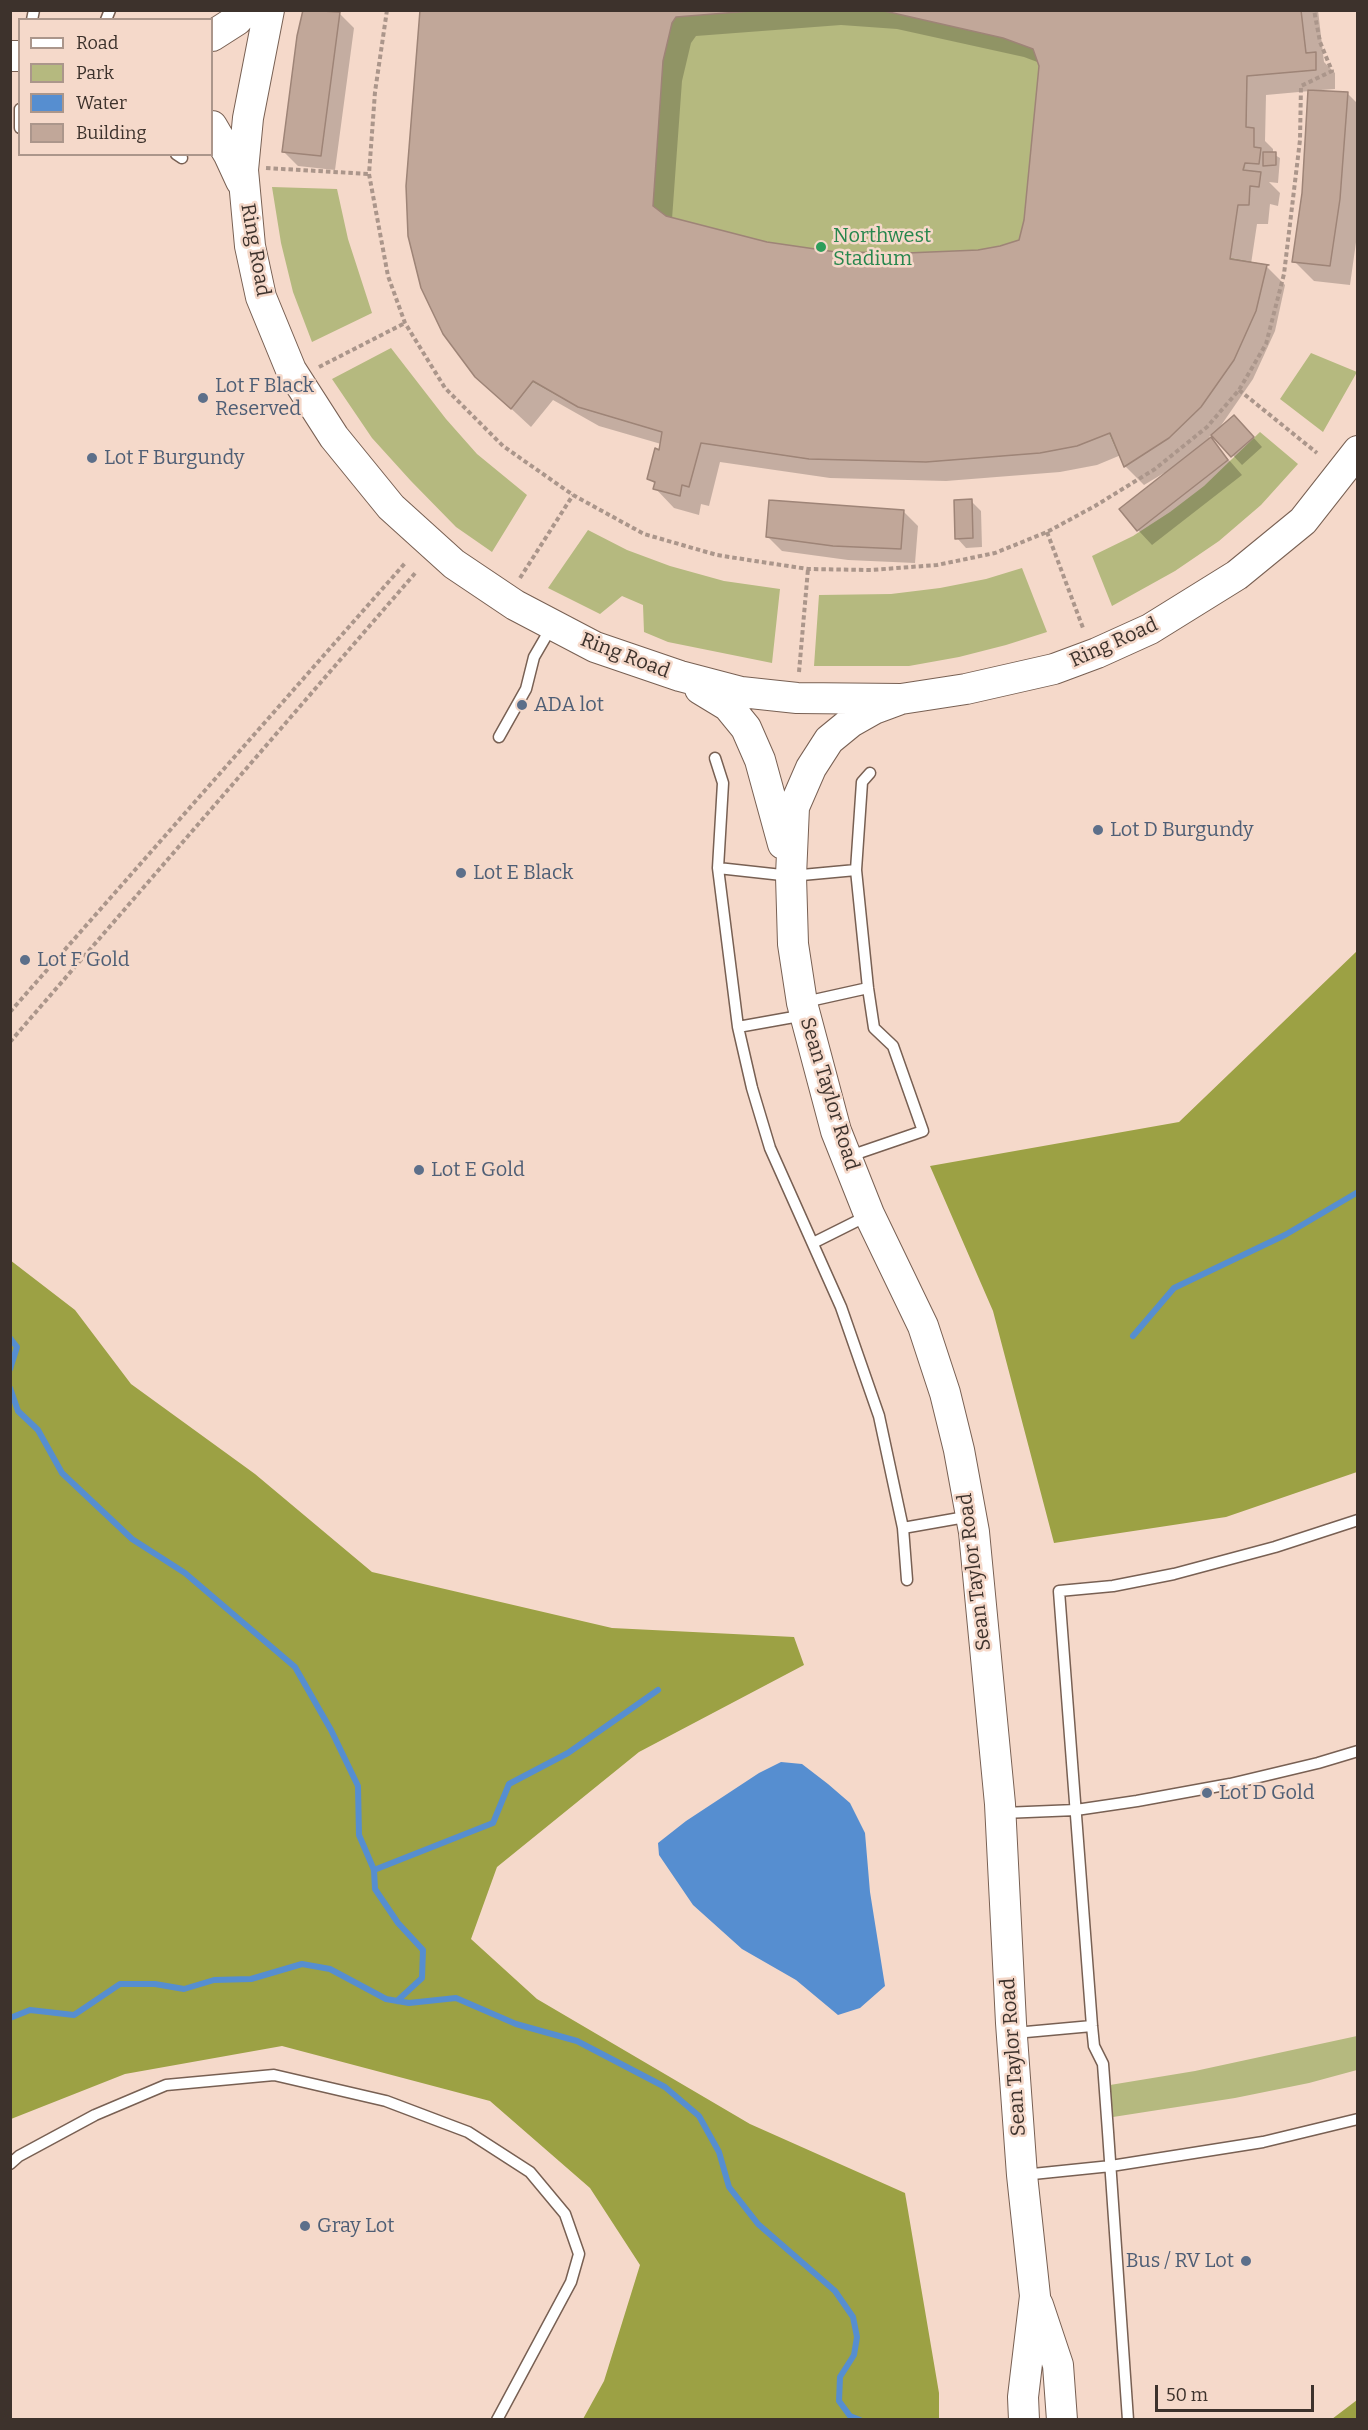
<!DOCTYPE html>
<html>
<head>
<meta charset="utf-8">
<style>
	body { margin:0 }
	#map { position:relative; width:1368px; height:2430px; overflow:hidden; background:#f5d9ca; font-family:Bitter,serif }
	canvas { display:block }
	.frame { position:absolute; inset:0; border:12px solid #3d322c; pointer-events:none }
	.legend { position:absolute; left:18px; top:18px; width:195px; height:138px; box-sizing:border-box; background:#f5d9ca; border:2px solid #ab968b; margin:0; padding:8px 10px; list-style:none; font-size:18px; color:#3d322c }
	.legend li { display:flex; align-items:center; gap:12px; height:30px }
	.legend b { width:30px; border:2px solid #ab968b }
	.scale { position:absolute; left:1155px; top:2385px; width:159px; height:27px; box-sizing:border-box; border:3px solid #3d322c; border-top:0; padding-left:8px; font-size:18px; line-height:21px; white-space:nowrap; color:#3d322c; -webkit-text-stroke:4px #f5d9ca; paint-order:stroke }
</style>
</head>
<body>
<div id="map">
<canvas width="1368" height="2430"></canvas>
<div class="frame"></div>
<ul class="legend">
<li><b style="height:8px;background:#fff"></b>Road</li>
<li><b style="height:16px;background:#b5b97f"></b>Park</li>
<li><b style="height:16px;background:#568ed0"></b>Water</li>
<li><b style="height:16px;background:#c1a799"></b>Building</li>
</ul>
<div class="scale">50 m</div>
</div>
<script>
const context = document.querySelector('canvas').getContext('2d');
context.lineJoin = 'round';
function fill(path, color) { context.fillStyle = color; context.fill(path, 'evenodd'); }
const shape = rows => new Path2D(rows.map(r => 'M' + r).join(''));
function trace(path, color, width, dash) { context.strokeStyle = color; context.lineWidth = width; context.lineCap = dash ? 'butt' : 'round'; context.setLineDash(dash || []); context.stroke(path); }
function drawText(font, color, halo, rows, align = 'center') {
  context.font = font + ' Bitter,serif'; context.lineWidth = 5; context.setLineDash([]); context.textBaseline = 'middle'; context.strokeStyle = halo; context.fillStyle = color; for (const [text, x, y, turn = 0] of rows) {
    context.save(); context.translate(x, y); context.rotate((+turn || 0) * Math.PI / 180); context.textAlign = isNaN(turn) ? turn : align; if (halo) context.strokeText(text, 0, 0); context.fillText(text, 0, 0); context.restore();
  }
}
const green = shape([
	[1301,10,1306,52,1316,52,1316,70,1247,76,1246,127,1254,128,1254,147,1261,148,1259,164,1245,163,1244,170,1261,172,1259,187,1250,186,1249,205,1238,205,1230,258,1269,265,1267,265,1256,311,1234,360,1201,407,1169,438,1124,467,1109,433,1077,446,1040,453,926,462,809,459,701,443,689,487,682,485,680,496,653,489,655,482,647,479,655,448,659,449,662,432,578,407,533,382,511,409,475,377,443,334,421,288,408,236,406,186,420,11],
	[272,187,337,189,348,239,372,313,312,342,293,292,281,243],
	[391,348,446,419,477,454,527,495,492,552,456,527,411,481,372,438,332,379],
	[1311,353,1357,372,1323,432,1280,399],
	[1260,432,1298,464,1261,505,1219,541,1175,571,1112,606,1092,556,1133,536,1170,512,1204,486],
	[588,530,627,550,670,566,724,581,780,589,772,663,668,642,644,632,643,605,622,596,600,614,548,588],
	[1022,568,1047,632,1006,645,959,657,909,666,814,666,819,595,891,594,940,588,986,579],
	[1357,2036,1357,2070,1309,2083,1235,2098,1113,2117,1110,2085,1195,2071]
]);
const forest = shape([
	[1357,951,1357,1472,1226,1517,1054,1543,993,1311,930,1166,1179,1122],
	[10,1260,75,1310,131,1384,255,1474,372,1572,612,1628,794,1637,804,1665,639,1752,497,1867,471,1939,537,1999,750,2124,905,2193,939,2393,939,2419,583,2419,604,2381,640,2265,590,2188,490,2101,282,2046,125,2074,11,2119],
	[1357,2400,1357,2419,1332,2419]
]);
const water = shape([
	[781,1762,802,1764,828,1784,850,1803,865,1833,870,1892,885,1986,860,2008,838,2015,796,1980,742,1949,693,1905,659,1855,658,1843,686,1821,759,1773]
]);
const shadow = shape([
	[305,10,325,10,340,14,354,28,335,170,298,166,283,151],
	[422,10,1318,10,1324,62,1335,73,1335,89,1321,90,1321,92,1347,93,1358,104,1358,228,1350,285,1314,281,1294,261,1303,193,1310,91,1266,95,1265,141,1273,149,1273,154,1280,158,1278,183,1269,182,1280,193,1278,206,1270,204,1268,224,1257,224,1251,264,1266,266,1285,285,1275,331,1253,379,1220,427,1243,426,1262,447,1242,465,1213,434,1209,437,1242,475,1152,545,1138,530,1165,475,1164,473,1144,485,1125,466,1121,455,1097,465,1060,472,946,481,830,478,720,462,709,506,701,504,699,515,674,508,655,488,656,485,649,478,661,444,599,426,553,400,531,427,476,376],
	[841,25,897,29,1024,57,1040,63,1026,220,1020,241,1015,244,978,251,907,255,836,254,767,244,672,219,682,81,691,43,696,36],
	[971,501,981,511,982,547,966,548,957,538],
	[903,511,918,526,915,563,848,560,782,551,767,536]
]);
const stream = shape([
	[1133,1336,1174,1288,1285,1235,1358,1192],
	[10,1338,17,1347,10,1369],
	[10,1388,18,1411,38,1430,62,1473,132,1539,185,1573,295,1667,331,1730,358,1786,359,1835,374,1870],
	[397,2001,422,1978,423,1950,398,1923,375,1889,374,1870,493,1823,509,1784,568,1753,658,1690],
	[10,2018,30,2010,74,2015,120,1984,155,1984,184,1989,214,1980,251,1979,302,1964,330,1969,386,1999,409,2003,456,1998,516,2024,577,2041,665,2087,699,2116,719,2152,729,2187,758,2224,835,2291,853,2317,857,2337,854,2355,840,2377,839,2401,850,2416,860,2420]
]);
const building = shape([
	[303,10,340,12,321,156,282,152,297,36,303,10],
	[420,10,763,10,676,17,672,23,663,61,653,206,666,216,767,242,836,252,907,253,978,250,1000,246,1019,240,1024,220,1039,66,1033,49,1003,38,880,10,1301,10,1306,53,1316,52,1316,70,1247,76,1246,127,1254,128,1254,147,1261,148,1259,164,1245,163,1243,170,1261,172,1259,187,1250,186,1249,205,1238,205,1230,259,1269,265,1267,265,1256,311,1234,360,1201,407,1169,438,1124,467,1110,433,1077,446,1040,453,926,462,809,459,701,443,689,487,682,485,680,496,653,489,655,482,647,479,655,448,659,450,662,432,578,407,533,381,511,409,475,377,443,334,421,288,408,236,406,186,420,10],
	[1308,90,1348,92,1340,199,1330,266,1292,262,1302,193,1308,90],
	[1263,152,1276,152,1276,165,1263,166,1263,152],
	[1234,415,1254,437,1231,457,1211,435,1234,415],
	[1211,437,1228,460,1137,531,1119,509,1211,437],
	[972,499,973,538,955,539,954,500,972,499],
	[769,500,904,510,901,549,833,546,766,537,769,500]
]);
const path = shape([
	[387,10,375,92,369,174,388,276,405,323,445,388,503,446,573,495,644,534,717,555,755,561,808,569,871,570,937,565,995,553,1047,532,1095,506,1155,469,1207,427,1239,390,1266,344,1284,274,1300,140,1301,86,1332,71,1320,42,1314,10],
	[266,168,369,174],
	[319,367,405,323],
	[1239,390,1317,453],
	[1047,532,1083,628],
	[520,578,573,495],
	[799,672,808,569],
	[10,1012,406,562],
	[10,1042,417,571]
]);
const lane = shape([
	[32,20,34,10],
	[106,20,110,10],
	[20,109,20,128],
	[176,154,182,158],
	[499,737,526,689,534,657,552,626],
	[715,758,723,783,718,868,738,1027,752,1088,770,1148,841,1307,879,1416,903,1528,907,1580],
	[718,868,791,876,856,870],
	[805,1002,868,988],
	[738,1027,805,1015],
	[847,1157,923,1131,893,1046,874,1028,868,988,856,870,862,782,870,773],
	[813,1243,867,1216],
	[903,1528,971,1516],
	[1003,1813,1076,1810,1137,1801,1230,1784,1318,1763,1358,1751],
	[1015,2033,1092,2026],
	[10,2164,19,2156,95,2115,166,2085,274,2075,386,2101,468,2132,530,2172,565,2214,579,2254,571,2282,497,2420],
	[1023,2175,1111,2166,1263,2142,1358,2119],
	[1128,2420,1108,2132,1103,2064,1094,2046,1092,2026,1059,1591,1113,1586,1174,1574,1275,1547,1358,1520]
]);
const secondary = shape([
	[269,10,248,118,243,170,250,246,261,297,291,370,334,437,391,507,454,564,515,605,595,647,680,676,741,692,797,698,901,699,966,689,1054,669,1097,653,1150,629,1237,575,1303,521,1358,451],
	[212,36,237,20,246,10],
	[10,56,20,56],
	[212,126,229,155,241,181],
	[700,689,728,706,746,728,760,760,783,844],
	[901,699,874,709,851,722,829,740,811,768,794,807,791,876,793,944,802,1003,836,1131,869,1214,923,1326,945,1393,959,1450,974,1532,1000,1804,1011,2023,1022,2175,1035,2296,1023,2397,1024,2420],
	[1038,2305,1058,2365,1062,2420]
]);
const markers = [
	[821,247,6,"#2e9e5b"],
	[203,398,6,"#5c6f8a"],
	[92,458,6,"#5c6f8a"],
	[522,705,6,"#5c6f8a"],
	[1098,830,6,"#5c6f8a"],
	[461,873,6,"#5c6f8a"],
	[25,960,6,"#5c6f8a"],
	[419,1170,6,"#5c6f8a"],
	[1207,1793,6,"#5c6f8a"],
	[305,2226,6,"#5c6f8a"],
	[1246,2261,6,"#5c6f8a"]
];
const leisureNames = [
	["Northwest",833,236],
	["Stadium",833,259]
];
const streetNames = [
	["Ring Road",255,250,80],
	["Ring Road",1114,643,-24],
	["Ring Road",625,656,21],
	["Sean Taylor Road",829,1094,73],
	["Sean Taylor Road",975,1572,-97],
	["Sean Taylor Road",1014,2057,-94]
];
const serviceNames = [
	["Lot F Black",215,386],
	["Reserved",215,409],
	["Lot F Burgundy",104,458],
	["ADA lot",534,705],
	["Lot D Burgundy",1110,830],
	["Lot E Black",473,873],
	["Lot F Gold",37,960],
	["Lot E Gold",431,1170],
	["Lot D Gold",1219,1793],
	["Gray Lot",317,2226],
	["Bus / RV Lot",1234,2261,"right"]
];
fill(green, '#b5b97f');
fill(forest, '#9ca144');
fill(water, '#568ed0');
fill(shadow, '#0003');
trace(stream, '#568ed0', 6);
fill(building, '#c1a799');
trace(building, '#9e8477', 1.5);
trace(lane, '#786053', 13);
trace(secondary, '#786053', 32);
trace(path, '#ab968b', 4, [4.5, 3]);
trace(lane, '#fff', 10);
trace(secondary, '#fff', 30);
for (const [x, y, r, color] of markers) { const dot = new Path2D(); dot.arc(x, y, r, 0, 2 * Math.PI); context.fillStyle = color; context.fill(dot); trace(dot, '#f5d9ca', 2); }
drawText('20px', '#27864d', '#f5d9ca', leisureNames, 'left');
drawText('20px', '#3d322c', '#f5d9ca', streetNames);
drawText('20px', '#4e5e75', '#f5d9ca', serviceNames, 'left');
</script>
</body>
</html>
